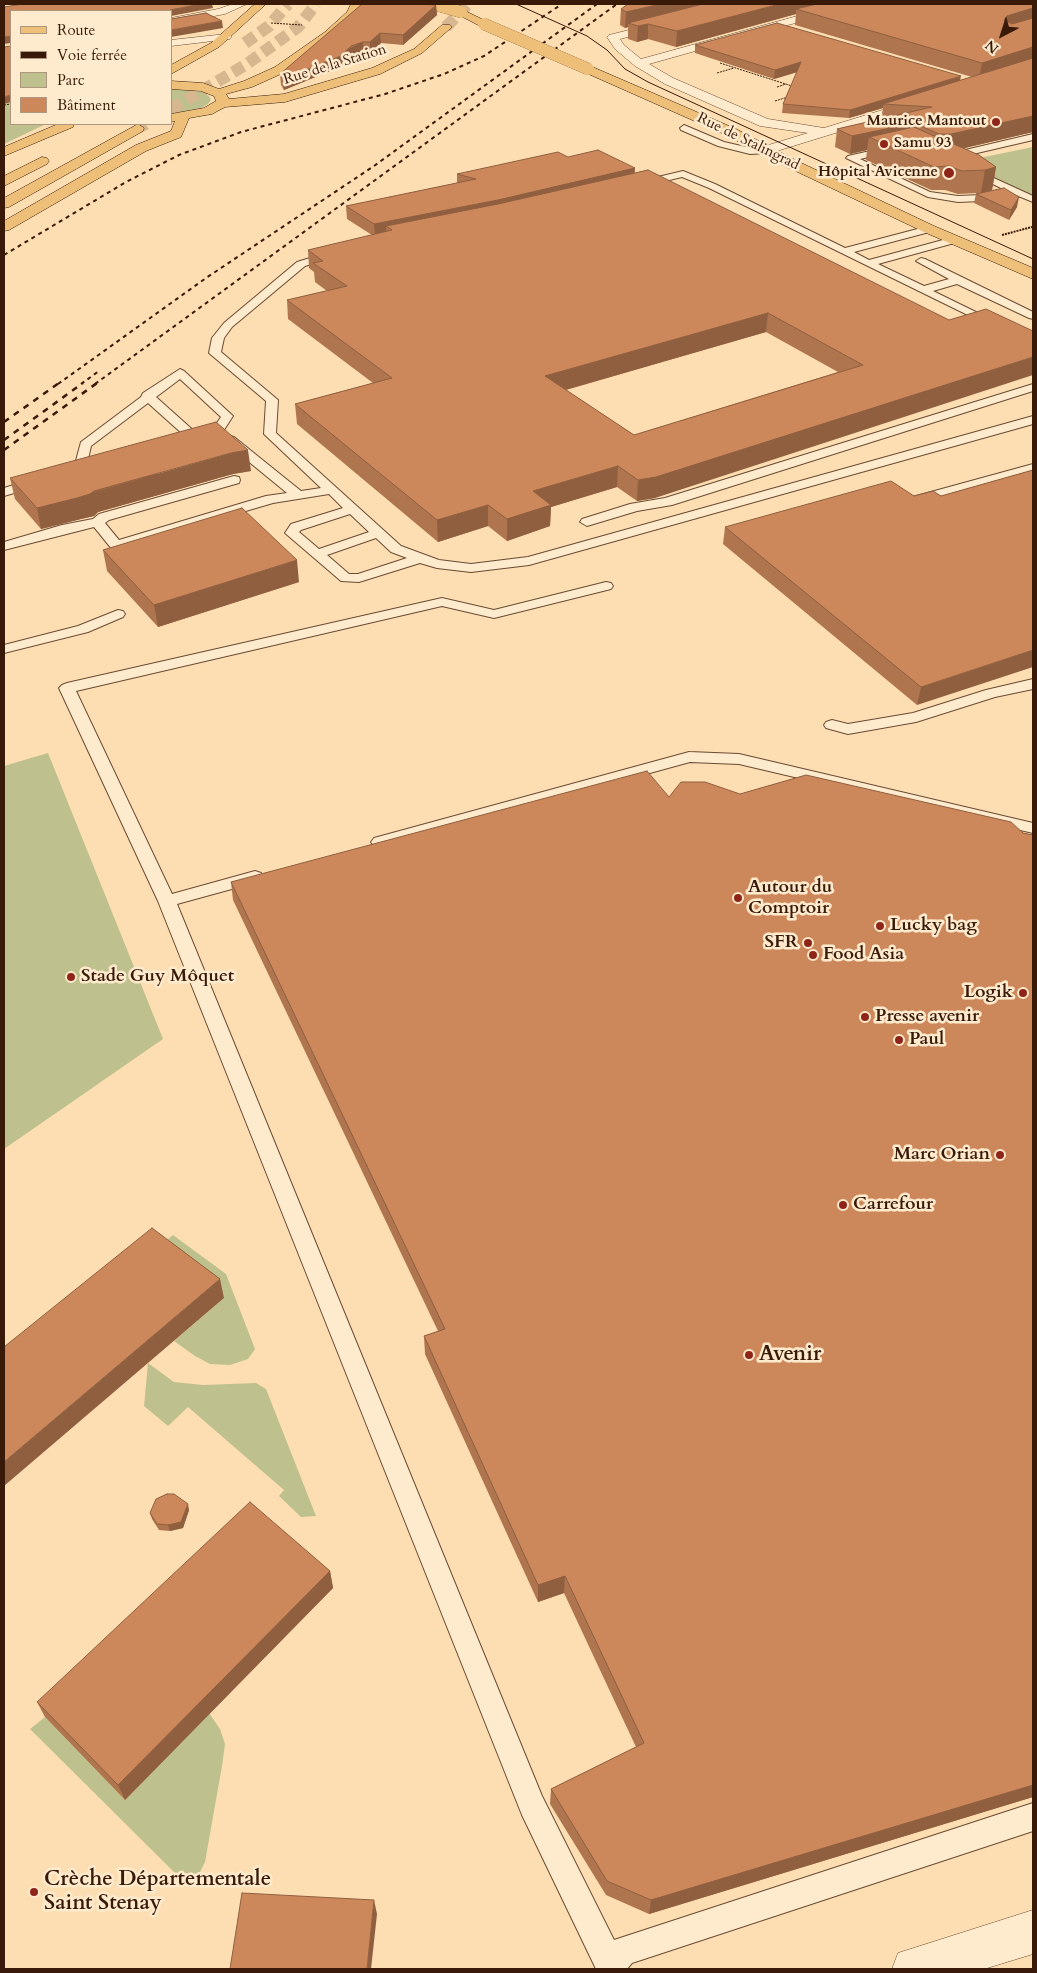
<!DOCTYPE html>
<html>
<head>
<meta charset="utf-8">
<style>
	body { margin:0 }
	#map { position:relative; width:1037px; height:1973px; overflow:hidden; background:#fddeb2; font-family:Cardo,serif }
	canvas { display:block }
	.frame { position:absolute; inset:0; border:5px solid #391a09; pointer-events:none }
	.legend { position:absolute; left:10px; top:10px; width:162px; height:115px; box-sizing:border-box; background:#feeacd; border:1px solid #af977f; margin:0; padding:6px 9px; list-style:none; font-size:15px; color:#391a09 }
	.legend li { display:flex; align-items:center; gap:10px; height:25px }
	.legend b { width:25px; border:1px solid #af977f }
	.north { position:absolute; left:977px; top:10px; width:50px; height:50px; -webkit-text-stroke:4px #feeacd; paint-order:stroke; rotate:220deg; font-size:14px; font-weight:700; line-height:20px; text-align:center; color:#391a09 }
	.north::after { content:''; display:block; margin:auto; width:18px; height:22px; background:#391a09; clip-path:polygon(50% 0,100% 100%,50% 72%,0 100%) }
</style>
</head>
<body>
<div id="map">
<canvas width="1037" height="1973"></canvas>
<div class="frame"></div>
<ul class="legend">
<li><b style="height:6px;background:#eebf79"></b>Route</li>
<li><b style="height:6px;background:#391a09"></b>Voie ferrée</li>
<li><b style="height:14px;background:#bec18d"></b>Parc</li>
<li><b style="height:14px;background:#cc885b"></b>Bâtiment</li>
</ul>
<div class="north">N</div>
</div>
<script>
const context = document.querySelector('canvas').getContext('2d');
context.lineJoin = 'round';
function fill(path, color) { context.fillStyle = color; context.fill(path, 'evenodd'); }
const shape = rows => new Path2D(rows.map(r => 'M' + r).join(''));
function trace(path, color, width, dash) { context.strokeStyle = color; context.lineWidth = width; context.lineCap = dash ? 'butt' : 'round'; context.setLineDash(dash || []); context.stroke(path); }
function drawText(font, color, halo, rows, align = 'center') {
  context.font = font + ' Cardo,serif'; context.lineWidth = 5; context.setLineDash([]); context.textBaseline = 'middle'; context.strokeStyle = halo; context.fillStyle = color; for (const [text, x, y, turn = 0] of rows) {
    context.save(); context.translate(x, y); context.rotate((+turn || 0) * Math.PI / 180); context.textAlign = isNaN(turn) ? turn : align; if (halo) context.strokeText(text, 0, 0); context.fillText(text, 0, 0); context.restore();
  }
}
const green = shape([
	[171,89,203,92,209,96,211,100,208,104,201,108,171,114],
	[11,102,11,124,46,124,4,144,4,104],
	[1033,147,1033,197,955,163],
	[48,753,163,1039,4,1149,4,766],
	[173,1235,226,1274,255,1349,248,1359,230,1365,210,1364,195,1356,174,1341,224,1298,158,1247],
	[148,1363,174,1382,203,1385,256,1383,266,1389,316,1516,301,1517,279,1496,284,1490,188,1407,168,1426,144,1406],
	[209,1713,220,1729,225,1744,222,1766,205,1862,198,1876,190,1880,179,1877,30,1729,45,1717,125,1800]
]);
const primaryTunnel = shape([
	[446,27,468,4]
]);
const motorwayTunnel = shape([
	[245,43,269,26,288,4],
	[171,109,247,64,298,27,316,4],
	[138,128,146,124]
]);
const pathFar1 = shape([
	[271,23,302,25],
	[720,63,795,87],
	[717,73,734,68],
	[777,87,786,84],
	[775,101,788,97],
	[4,105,11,104]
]);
const path = shape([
	[1002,235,1032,227]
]);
const service = shape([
	[684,125,724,142,750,148,767,147,772,150,767,153,750,154,718,146,681,130,680,128,684,125],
	[1033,134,1033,140,947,160,942,157,944,155,1033,134],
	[892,146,895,147,895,151,860,159,930,192,958,196,981,195,1003,189,966,171,971,168,974,169,1033,196,1033,202,1011,193,981,201,958,202,928,197,846,158,848,156,892,146],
	[683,171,715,184,845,248,929,226,934,229,933,231,854,252,869,260,954,237,958,238,958,242,878,264,924,286,949,279,916,261,921,258,925,259,1033,312,1033,319,1029,318,957,284,933,291,1033,340,1033,347,709,188,682,177,640,187,635,184,637,182,683,171],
	[333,251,338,254,337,256,305,266,232,327,224,338,221,352,278,400,276,433,401,546,439,560,471,564,528,557,1033,416,1033,424,529,565,471,572,437,568,420,563,359,582,341,581,285,533,291,524,343,508,329,494,273,503,116,549,111,548,94,527,4,550,4,542,62,525,93,519,99,514,234,476,239,477,240,480,239,483,109,520,105,523,119,540,266,496,287,493,226,443,224,440,230,436,234,437,301,491,321,488,264,434,266,401,209,353,212,338,224,323,297,262,333,251],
	[350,514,369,532,319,549,299,532,301,530,350,514],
	[376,538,391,552,407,558,358,574,349,574,327,555,376,538],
	[180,369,184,371,233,416,222,433,214,433,212,430,221,417,180,379,156,397,194,431,196,434,194,437,186,437,148,403,91,446,86,468,85,471,75,471,74,468,81,442,141,397,143,393,180,369],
	[1033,384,1033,391,672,505,637,511,587,526,580,522,582,519,630,504,665,498,1033,384],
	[1033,464,1033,472,914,505,907,501,909,498,1033,464],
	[36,478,41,479,42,482,41,485,4,496,4,488,36,478],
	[606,582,611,583,613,586,611,589,494,618,442,606,76,691,172,894,255,871,261,873,264,877,261,881,177,904,542,1796,614,1940,1033,1803,1033,1831,632,1963,627,1969,596,1969,522,1815,158,901,59,688,62,685,67,683,442,598,494,610,606,582],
	[118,610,123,611,125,614,123,617,88,632,4,653,4,645,78,626,118,610],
	[1033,679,1033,689,995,697,916,722,848,734,826,728,824,725,826,722,832,720,848,724,913,713,986,690,1033,679],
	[689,752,739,754,1033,823,1033,833,739,764,690,762,380,847,374,846,371,842,374,838,689,752]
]);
const minor = shape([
	[233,4,247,4,225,14,171,24,171,18,218,9,233,4],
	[841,4,857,4,856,6,649,64,673,78,768,119,824,128,915,100,923,100,925,103,923,106,767,154,762,153,760,150,762,147,808,133,760,126,665,84,635,66,615,49,607,37,609,35,665,21,669,22,671,24,669,26,620,39,624,45,641,59,841,4],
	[1033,1910,1033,1954,984,1969,892,1969,898,1953,1033,1910]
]);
const tertiary = shape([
	[226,34,230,35,232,37,230,39,171,46,171,40,226,34]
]);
const primary = shape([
	[255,4,266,4,219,47,171,74,171,65,211,43,255,4],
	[351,4,361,4,356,15,333,36,283,73,252,87,226,94,229,99,284,94,372,68,414,49,442,25,450,25,452,27,422,53,380,74,285,102,225,107,212,114,189,118,181,137,146,151,9,230,4,231,4,221,136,145,171,131,175,121,171,122,171,114,204,108,216,101,214,96,201,91,171,89,171,81,203,83,219,89,244,81,275,67,325,32,347,12,351,4],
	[461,9,488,22,490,24,488,26,480,26,457,14,455,12,461,9],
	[588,65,736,129,795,160,934,226,1033,268,1033,279,924,232,785,166,726,135,584,72,582,69,588,65],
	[58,124,74,124,73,127,4,156,4,147,58,124]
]);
const motorway = shape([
	[138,124,144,128,143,131,9,207,4,208,4,198,138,124],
	[42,157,47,158,49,161,47,164,4,186,4,176,42,157]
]);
const tram = shape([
	[516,4,587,36,607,50,625,69,648,82,1033,259]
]);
const railFar1 = shape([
	[4,255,126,182,179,155,241,132,385,94,444,74,484,56,562,4],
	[58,384,206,278,374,166,597,4],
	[81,384,99,371],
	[95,384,617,4]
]);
const rail = shape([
	[4,422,59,383],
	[4,440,83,383],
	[4,450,97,383]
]);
const primaryBridge = shape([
	[433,4,461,12],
	[484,24,588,69]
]);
const wall = shape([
	[1033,4,1033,132,964,148,996,167,992,190,1017,207,1009,220,974,203,976,194,977,193,958,194,945,190,931,190,866,160,867,150,850,154,835,147,837,129,881,119,883,108,849,118,782,113,783,104,797,72,774,79,695,53,695,45,960,80,972,77,795,25,796,14,676,47,648,39,637,42,628,39,628,27,625,28,620,25,621,9],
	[436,5,437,15,403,45,381,43,370,53,363,52,352,57,342,66,284,90,281,85,280,74],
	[568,157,635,168,634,173,949,320,655,498,637,501,617,487,551,507,550,526,507,541,488,526,438,542,297,424,295,404,373,383,288,319,287,300,327,291,315,282,314,272,309,268,308,250,372,235,347,219,346,206,457,183,457,174],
	[766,332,838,372,634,435,566,390],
	[1033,470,917,705,723,544,725,527,914,496,941,496],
	[251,471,233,474,98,512,94,516,81,519,41,529,15,499,10,478],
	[103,550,299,582,158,627,107,571],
	[740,794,1023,833,1033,835,1033,1797,649,1914,606,1895,550,1804,551,1789,636,1747,564,1593,538,1602,425,1354,424,1336,438,1331,233,900,231,882,669,797],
	[189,1510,183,1528,170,1531,159,1530,152,1519,150,1513],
	[330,1571,333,1588,125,1800,45,1717,37,1702]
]);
const shadedWall = shape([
	[201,4,212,4,213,8,171,16,171,11,170,11,170,10],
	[661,4,722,4,628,23,628,27,625,28,626,12],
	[780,4,835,4,796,9,796,14,676,47,677,31],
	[436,5,437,15,403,45,403,35],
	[1033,8,1033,19,1004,31,1004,20,1007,16],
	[222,21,223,28,171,37,171,30],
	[648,24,648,39,637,42,638,26],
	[380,33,381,43,370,53,370,42],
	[11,36,11,43,4,44,4,37],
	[363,42,363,52,352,57,342,66,284,90,283,79],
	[1033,47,1032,62,979,79,982,63],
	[801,62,801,71,774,79,775,70],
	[961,76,959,85,883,104,883,108,849,118,850,110],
	[11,95,11,102,4,104,4,97],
	[1033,116,1033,132,948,152,951,134],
	[914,123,912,140,869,137,867,150,850,154,852,136],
	[996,167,992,190,981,193,985,170],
	[635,168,634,180,386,226,386,234,375,236,374,224],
	[1019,197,1017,207,1009,220,1011,210],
	[768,313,766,332,544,396,545,376],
	[1033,357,1033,375,655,498,637,501,638,480],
	[248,450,251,471,233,474,98,512,94,516,81,519,41,529,37,508,231,453],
	[618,466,617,487,551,507,550,526,507,541,507,519,533,491],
	[488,505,488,526,438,542,437,520],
	[297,560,299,582,158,627,154,605],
	[1033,650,1033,667,917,705,921,687],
	[220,1279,224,1298,4,1486,4,1462],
	[188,1504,189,1510,183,1528,170,1531,168,1525],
	[330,1571,333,1588,125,1800,118,1785],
	[565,1576,564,1593,538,1602,538,1585],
	[1033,1785,1033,1797,649,1914,651,1900],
	[374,1900,377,1914,371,1969,367,1969]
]);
const building = shape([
	[23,4,201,4,170,10,170,11,11,11,11,95,4,97,4,47,11,46,11,36,4,37,4,7,23,4],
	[362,4,418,4,436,5,403,35,380,33,370,42,363,42,351,46,341,56,283,79,280,74,362,4],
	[628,4,661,4,626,12,621,9,628,4],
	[703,4,780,4,677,31,648,24,638,26,628,23,703,4],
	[817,4,1033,4,1033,8,1007,16,1004,20,1012,24,1033,18,1033,47,982,63,796,9,817,4],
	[206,13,222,21,171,30,171,19,206,13],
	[777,23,961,76,850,110,783,104,801,62,775,70,695,45,777,23],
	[1033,58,1033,116,951,134,939,134,914,123,852,136,837,129,932,107,883,104,1033,58],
	[914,127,934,136,946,138,949,142,979,155,996,167,985,170,962,171,949,166,934,167,869,137,914,127],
	[598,150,635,168,498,200,374,224,346,206,476,179,457,174,558,152,568,157,598,150],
	[648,170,949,320,986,309,1033,331,1033,357,656,477,638,480,618,466,533,491,551,505,507,519,488,505,437,520,295,404,392,378,287,300,347,286,313,263,323,261,308,250,392,230,386,226,498,204,648,170],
	[768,313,863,365,634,435,545,376,768,313],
	[1004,188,1019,197,1011,210,976,194,1004,188],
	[216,422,248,450,231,453,94,491,90,494,77,498,37,508,10,478,216,422],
	[1033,470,1033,650,921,687,725,527,891,481,914,496,933,491,941,496,1033,470],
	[242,508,297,560,154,605,103,550,242,508],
	[647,771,669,797,681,782,705,782,740,794,806,775,1011,822,1023,833,1033,835,1033,1785,651,1900,607,1881,551,1789,644,1743,565,1576,538,1585,424,1336,445,1329,231,882,647,771],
	[152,1228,220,1279,4,1462,4,1347,152,1228],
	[167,1494,174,1494,188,1504,181,1522,168,1525,157,1524,150,1513,156,1499,167,1494],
	[250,1502,330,1571,118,1785,37,1702,250,1502],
	[242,1893,374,1900,367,1969,230,1969,242,1893]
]);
const markers = [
	[996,122,5,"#8f2418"],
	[884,144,5,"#8f2418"],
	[949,173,6,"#8f2418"],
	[738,898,5,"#8f2418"],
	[880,926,5,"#8f2418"],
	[808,943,5,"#8f2418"],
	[813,955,5,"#8f2418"],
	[71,977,5,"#8f2418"],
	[1023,993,5,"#8f2418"],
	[865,1017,5,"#8f2418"],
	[899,1040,5,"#8f2418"],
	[1000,1155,5,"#8f2418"],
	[843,1205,5,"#8f2418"],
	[749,1355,5,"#8f2418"],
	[34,1892,5,"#8f2418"]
];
const farStreetnames = [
	["Rue de la Station",335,65,-17],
	["Rue de Stalingrad",748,142,26]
];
const farPoinames = [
	["Maurice Mantout",986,122],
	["Samu 93",894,144,"left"],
	["Hôpital Avicenne",938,173]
];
const poiNames = [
	["Autour du",748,888],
	["Comptoir",748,909],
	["Lucky bag",890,926],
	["SFR",798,943,"right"],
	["Food Asia",823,955],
	["Stade Guy Môquet",81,977],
	["Logik",1013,993,"right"],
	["Presse avenir",875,1017],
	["Paul",909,1040],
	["Marc Orian",990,1155,"right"],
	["Carrefour",853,1205]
];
const nearPoinames = [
	["Avenir",759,1355],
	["Crèche Départementale",44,1880],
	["Saint Stenay",44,1904]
];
fill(green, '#bec18d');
trace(primaryTunnel, '#d6b790', 12, [12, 6]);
trace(motorwayTunnel, '#d6b790', 12, [12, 6]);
trace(service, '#6a4b33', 2);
trace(minor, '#6a4b33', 1);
trace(tertiary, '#6a4b33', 1);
trace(primary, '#391a09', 1);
trace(motorway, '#391a09', 1);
trace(pathFar1, '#391a09', 1, [2, 1]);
trace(path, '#391a09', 2, [2, 1]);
fill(service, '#feeacd');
fill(minor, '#feeacd');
fill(tertiary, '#feeacd');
fill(primary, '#eebf79');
fill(motorway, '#eebf79');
trace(tram, '#391a09', 1);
trace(railFar1, '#391a09', 2, [4, 4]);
trace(rail, '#391a09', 2.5, [6, 6]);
trace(primaryBridge, '#391a09', 12, []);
trace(primaryBridge, '#eebf79', 12);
fill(wall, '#af754e');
fill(shadedWall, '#8f5f40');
fill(building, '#cc885b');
trace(building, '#8f5f40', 1);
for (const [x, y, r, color] of markers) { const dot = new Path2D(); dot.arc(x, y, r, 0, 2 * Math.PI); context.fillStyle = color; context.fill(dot); trace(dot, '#feeacd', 2); }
drawText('15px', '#391a09', '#feeacd', farStreetnames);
drawText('bold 15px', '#391a09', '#feeacd', farPoinames, 'right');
drawText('bold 18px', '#391a09', '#feeacd', poiNames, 'left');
drawText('bold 21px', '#391a09', '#feeacd', nearPoinames, 'left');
</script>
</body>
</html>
